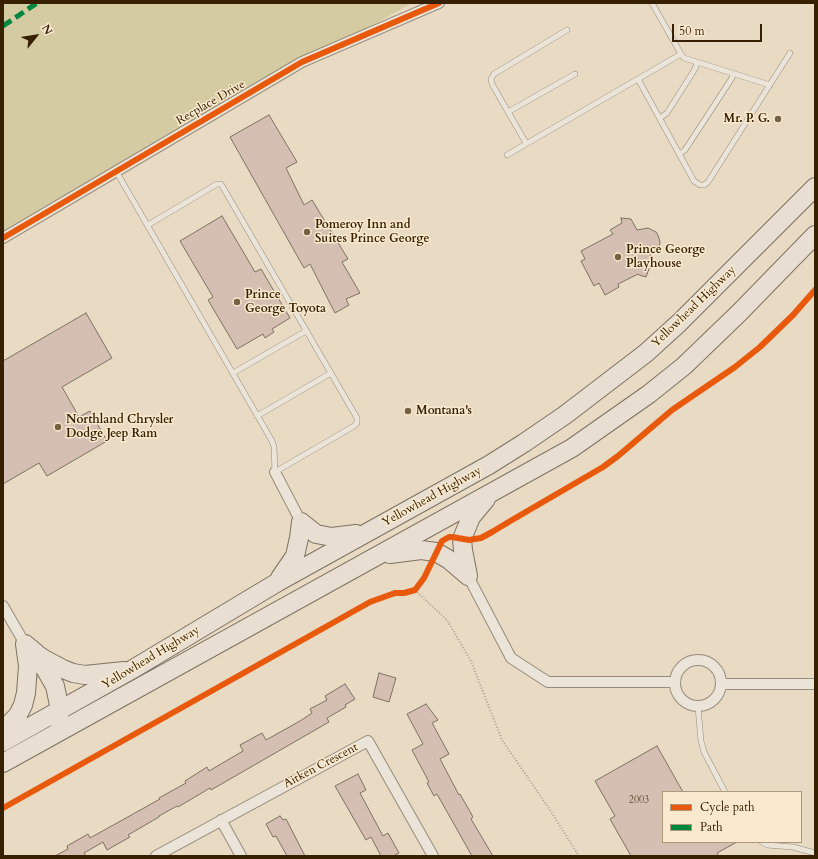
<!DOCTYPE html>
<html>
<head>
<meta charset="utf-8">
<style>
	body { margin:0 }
	#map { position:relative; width:818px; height:859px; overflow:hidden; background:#e8dac3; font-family:Cardo,serif }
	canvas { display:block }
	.frame { position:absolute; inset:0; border:4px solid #372000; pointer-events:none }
	.legend { position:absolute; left:662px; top:791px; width:140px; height:52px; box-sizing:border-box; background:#fae9ce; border:1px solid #ac997c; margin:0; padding:5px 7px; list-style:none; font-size:12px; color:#372000 }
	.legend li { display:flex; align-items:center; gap:8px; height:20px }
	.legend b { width:20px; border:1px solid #ac997c }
	.north { position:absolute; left:16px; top:16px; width:40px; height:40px; -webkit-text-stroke:3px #fae9ce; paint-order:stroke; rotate:60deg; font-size:11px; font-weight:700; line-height:16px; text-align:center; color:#372000 }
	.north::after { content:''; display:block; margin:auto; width:14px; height:18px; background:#372000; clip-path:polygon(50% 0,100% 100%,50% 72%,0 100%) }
	.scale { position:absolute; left:672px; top:24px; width:90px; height:18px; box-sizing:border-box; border:2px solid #372000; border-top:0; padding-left:5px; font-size:12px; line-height:14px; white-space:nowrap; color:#372000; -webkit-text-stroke:3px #fae9ce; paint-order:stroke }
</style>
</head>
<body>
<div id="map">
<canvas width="818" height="859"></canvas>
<div class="frame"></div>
<ul class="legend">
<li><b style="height:5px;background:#e8590c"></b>Cycle path</li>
<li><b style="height:5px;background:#00873e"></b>Path</li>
</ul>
<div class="north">N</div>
<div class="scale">50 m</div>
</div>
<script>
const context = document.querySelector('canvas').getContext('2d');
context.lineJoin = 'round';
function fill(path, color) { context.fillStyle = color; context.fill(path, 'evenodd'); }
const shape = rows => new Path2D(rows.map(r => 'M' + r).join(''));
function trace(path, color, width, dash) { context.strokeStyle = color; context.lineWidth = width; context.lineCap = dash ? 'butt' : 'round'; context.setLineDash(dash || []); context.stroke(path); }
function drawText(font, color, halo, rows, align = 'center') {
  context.font = font + ' Cardo,serif'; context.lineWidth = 3; context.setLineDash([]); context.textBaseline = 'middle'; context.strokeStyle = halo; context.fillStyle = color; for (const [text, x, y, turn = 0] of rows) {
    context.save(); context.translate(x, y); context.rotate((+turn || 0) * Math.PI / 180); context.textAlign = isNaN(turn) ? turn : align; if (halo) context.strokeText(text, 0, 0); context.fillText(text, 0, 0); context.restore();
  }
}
const green = shape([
	[3,3,412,3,3,233]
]);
const building = shape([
	[269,115,297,162,286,168,304,205,312,200,348,259,342,262,360,293,346,299,349,305,335,313,310,264,304,268,230,137,269,115],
	[222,216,255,272,261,269,290,318,272,329,274,332,265,338,263,334,237,349,208,300,213,297,180,241,222,216],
	[621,218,631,219,637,230,648,228,656,232,658,235,660,242,659,248,657,250,650,254,656,265,649,269,646,277,639,275,638,274,618,284,619,287,605,295,599,283,594,286,581,261,585,259,581,251,613,234,610,230,622,223,621,218],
	[86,313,112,358,62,387,79,417,90,411,107,441,47,476,39,463,3,484,3,361,86,313],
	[379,673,396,678,389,702,373,697,379,673],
	[345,684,355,699,345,705,346,707,327,718,329,722,211,790,210,788,178,807,177,806,159,816,159,817,128,835,130,837,107,850,103,842,84,853,86,856,55,856,68,849,67,846,88,834,90,838,160,799,159,798,186,783,185,781,207,767,209,771,243,751,240,745,262,733,266,740,300,721,312,713,310,709,327,700,325,696,345,684],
	[426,704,438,720,432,723,449,754,440,759,459,795,460,794,473,817,471,819,493,856,472,856,437,794,434,796,427,783,429,782,412,750,423,744,407,714,426,704],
	[657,746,683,792,663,792,663,842,737,842,717,853,719,856,631,856,610,819,615,816,595,781,657,746],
	[358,774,366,790,360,793,383,836,388,833,399,853,393,856,381,856,371,837,366,840,335,786,358,774],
	[280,816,283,820,286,819,305,856,287,856,276,836,273,837,266,824,280,816]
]);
const path = shape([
	[415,590,447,620,471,661,502,740,550,810,579,856]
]);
const lane = shape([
	[652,3,681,54,684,58,770,85],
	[638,79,694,181,700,185,704,185,708,182,790,53],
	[508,112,575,74],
	[660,118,667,113,695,69,697,63],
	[526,143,492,84,491,79,494,74,567,30],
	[679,154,685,150,732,78,733,74],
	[507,155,681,54],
	[116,171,272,441,274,447,275,472,354,426,357,423,357,418,221,184,217,184,148,225],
	[233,373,306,331],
	[257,416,331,373],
	[698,707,701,741,704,752,725,792],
	[762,842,767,845,793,847,815,853]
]);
const street = shape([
	[3,238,302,62,439,3],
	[275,472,301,522],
	[468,576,511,658,548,682,675,682],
	[3,606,25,644],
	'675 683a23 23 0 1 1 46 0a23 23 0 1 1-46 0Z',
	[722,684,815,684],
	[221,820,241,856],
	[156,856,368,741,433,856]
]);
const highway = shape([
	[301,522,316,534,332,537,356,534],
	[390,554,421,550,436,552,448,559,468,576],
	[468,576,463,550,462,539,471,517,486,499],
	[280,578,295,556,299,538,301,522],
	[25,644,36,653,55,686,60,710,58,720],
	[38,655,44,659,63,669,73,673,85,675,124,671],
	[3,731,18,715,23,705,26,693,28,666,25,644],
	[3,742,133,669,278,582,489,465,524,443,565,415,646,353,679,323,815,187],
	[3,763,572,448,649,394,684,366,739,313,815,235]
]);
const quiet = shape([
	[3,26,37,3]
]);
const cycleway = shape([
	[3,238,302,62,439,3],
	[3,808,370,602,395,593,404,593,415,590,424,578,442,541,449,537,452,537,469,540,481,538,492,532,512,520,603,467,618,456,672,410,735,367,760,347,793,315,815,290]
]);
const markers = [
	[778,119,4,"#756144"],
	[307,232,4,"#756144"],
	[618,257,4,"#756144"],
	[237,302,4,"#756144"],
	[408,411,4,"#756144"],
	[58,427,4,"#756144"]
];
const numberNames = [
	["2003",639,801]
];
const streetNames = [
	["Recplace Drive",211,103,-30],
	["Yellowhead Highway",694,307,-44],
	["Yellowhead Highway",432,497,-29],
	["Yellowhead Highway",151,658,-31],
	["Aitken Crescent",321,766,-28]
];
const poiNames = [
	["Mr. P. G.",770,119,"right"],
	["Pomeroy Inn and",315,225],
	["Suites Prince George",315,239],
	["Prince George",626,250],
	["Playhouse",626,264],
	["Prince",245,295],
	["George Toyota",245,309],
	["Montana's",416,411],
	["Northland Chrysler",66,420],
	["Dodge Jeep Ram",66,434]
];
fill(green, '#d4cba3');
fill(building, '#d4bfb2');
trace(building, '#7d7262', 1);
trace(lane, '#978c7b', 6);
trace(street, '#978c7b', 12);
trace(highway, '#7d7262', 20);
trace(path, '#a7a094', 2, [1, 2]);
trace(lane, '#ebe4d8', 5);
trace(street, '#ebe4d8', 10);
trace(highway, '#e8dfd2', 18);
trace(quiet, '#00873e', 5, [10, 5]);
trace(cycleway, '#e8590c', 6);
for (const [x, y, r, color] of markers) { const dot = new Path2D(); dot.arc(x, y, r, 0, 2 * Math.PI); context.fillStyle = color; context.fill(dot); trace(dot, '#fae9ce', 1.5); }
drawText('10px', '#5e482c', null, numberNames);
drawText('12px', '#372000', '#fae9ce', streetNames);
drawText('bold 12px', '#372000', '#fae9ce', poiNames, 'left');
</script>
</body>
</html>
